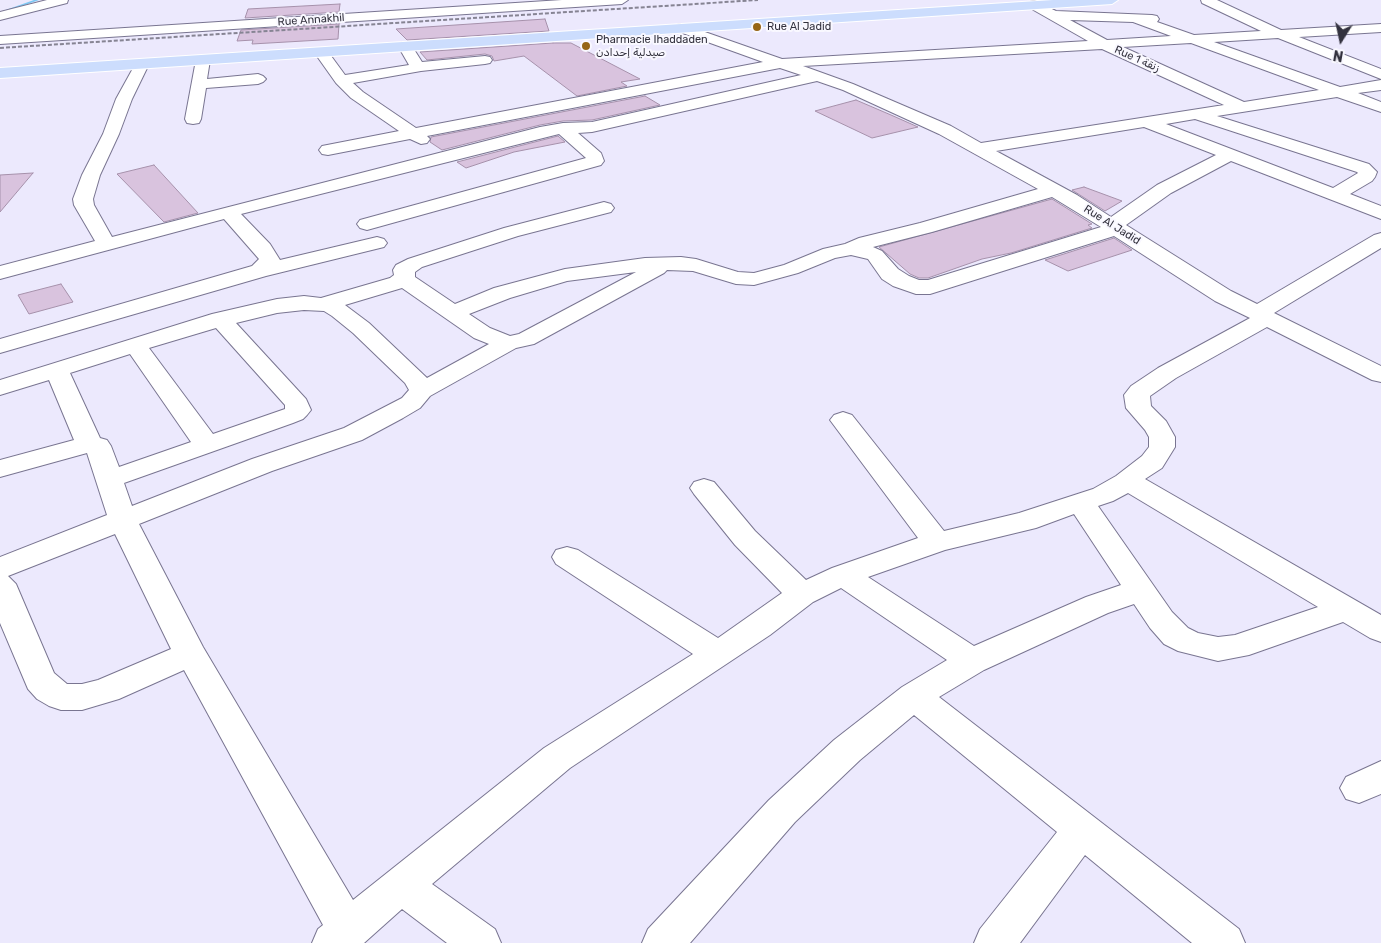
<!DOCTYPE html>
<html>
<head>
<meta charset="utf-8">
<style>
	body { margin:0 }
	#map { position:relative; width:1381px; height:943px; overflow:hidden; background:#ece9fd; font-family:Rubik,sans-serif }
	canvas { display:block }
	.north { position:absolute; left:1316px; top:15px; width:50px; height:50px; -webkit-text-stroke:4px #f9f8ff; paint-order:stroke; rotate:190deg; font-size:14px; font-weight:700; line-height:20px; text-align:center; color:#33323e }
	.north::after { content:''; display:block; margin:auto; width:18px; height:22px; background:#33323e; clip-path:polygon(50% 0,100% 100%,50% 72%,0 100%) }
</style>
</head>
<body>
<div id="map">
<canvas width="1381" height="943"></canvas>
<div class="north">N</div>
</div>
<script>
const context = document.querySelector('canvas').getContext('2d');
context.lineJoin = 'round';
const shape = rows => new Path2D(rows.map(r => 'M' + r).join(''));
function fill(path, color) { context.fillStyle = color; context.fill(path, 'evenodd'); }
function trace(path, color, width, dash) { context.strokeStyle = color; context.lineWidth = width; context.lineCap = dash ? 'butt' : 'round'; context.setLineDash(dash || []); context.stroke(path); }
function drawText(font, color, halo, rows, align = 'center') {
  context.font = font + ' Rubik,Cairo,sans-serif'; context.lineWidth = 4; context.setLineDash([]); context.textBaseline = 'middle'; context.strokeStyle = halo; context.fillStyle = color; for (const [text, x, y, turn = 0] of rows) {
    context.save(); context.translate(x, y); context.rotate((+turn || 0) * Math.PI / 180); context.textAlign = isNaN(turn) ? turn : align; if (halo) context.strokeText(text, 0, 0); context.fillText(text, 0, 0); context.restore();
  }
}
const stream = shape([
	[34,0,39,0,0,14,0,12,34,0]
]);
const building = shape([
	[340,4,339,12,245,18,248,9,340,4],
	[545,19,549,31,407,40,396,29,545,19],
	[339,24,338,39,252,44,253,40,237,41,241,30,339,24],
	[553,43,571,43,640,79,621,82,627,86,577,96,524,56,494,61,492,56,485,54,427,60,420,52,553,43],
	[645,96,660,105,592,120,563,121,540,125,442,150,430,142,431,137,645,96],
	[856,100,891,115,918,127,872,138,815,111,856,100],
	[558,136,565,142,514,152,466,168,457,162,558,136],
	[154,165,198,213,164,222,117,174,154,165],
	[33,173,0,212,0,175,33,173],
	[1084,187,1122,201,1105,211,1072,190,1084,187],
	[1052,199,1092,224,1088,225,1092,228,1011,253,982,259,928,278,919,278,910,274,879,247,1052,199],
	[1114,238,1132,250,1068,271,1045,260,1114,238],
	[61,284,73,302,29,314,18,295,61,284]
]);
const minor = shape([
	[47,0,68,0,67,3,0,20,0,12,47,0],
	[562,0,628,0,622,4,0,44,0,36,562,0],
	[1201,0,1217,0,1281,30,1381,24,1381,32,1299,37,1381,69,1381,79,1278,38,1214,42,1340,87,1381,80,1381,90,1358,93,1381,102,1381,112,1337,97,1217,116,1369,164,1377,172,1375,177,1372,181,1350,194,1381,206,1381,219,1231,161,1171,193,1126,225,1231,291,1257,304,1374,235,1381,233,1381,248,1274,313,1381,366,1381,382,1372,380,1267,327,1176,378,1150,396,1151,406,1166,421,1175,437,1175,447,1162,468,1145,479,1381,615,1381,642,1370,638,1343,622,1249,655,1218,661,1178,651,1164,644,1150,628,1134,604,1108,613,984,670,939,697,1239,929,1245,943,1192,943,1085,855,1020,943,974,943,980,929,1057,832,914,715,860,760,795,822,690,943,642,943,648,929,769,800,834,740,902,687,947,660,841,588,813,602,770,635,570,768,432,884,495,929,501,943,447,943,402,909,364,943,312,943,318,929,323,925,184,670,119,699,82,710,61,710,49,706,37,699,28,689,0,623,0,557,107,515,87,453,0,477,0,460,74,440,49,380,0,395,0,380,212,314,277,299,304,296,321,298,390,278,394,275,393,270,396,265,408,259,504,228,604,202,611,204,614,208,611,212,518,236,422,267,415,272,415,277,455,304,494,288,565,269,645,258,681,257,696,259,738,272,754,273,784,265,823,249,845,244,859,238,920,223,1038,189,939,134,843,90,817,81,592,132,578,133,601,153,604,161,601,165,367,230,360,228,357,224,360,220,586,158,559,134,241,214,270,244,280,260,377,237,384,239,387,243,384,247,266,276,0,353,0,339,252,266,259,259,224,219,0,279,0,266,95,241,74,205,73,199,82,175,103,134,116,99,137,61,142,60,147,61,149,64,132,99,119,134,100,175,93,199,94,205,112,237,540,127,563,123,592,122,801,75,780,68,427,136,430,139,427,143,421,144,410,139,328,155,322,154,319,150,322,146,399,131,351,98,336,83,314,52,316,49,321,48,326,49,345,75,409,65,398,46,400,43,405,42,410,43,422,62,485,56,490,57,492,60,490,63,485,64,421,71,353,83,363,92,416,128,763,62,677,31,675,28,677,25,682,24,782,59,1088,41,1030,8,1029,5,1030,2,1035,1,1056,11,1152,15,1157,16,1159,19,1157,22,1194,35,1261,31,1202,3,1201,0],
	[1070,20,1133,22,1171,36,1107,40,1070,20],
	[1191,43,1319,90,1244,102,1123,47,1191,43],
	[1102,49,1224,105,981,143,951,126,853,84,803,66,1102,49],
	[1195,119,1357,172,1358,173,1333,188,1166,124,1195,119],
	[1144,127,1216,155,1157,185,1111,217,1077,195,996,151,1144,127],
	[1052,197,1101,227,928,280,919,280,909,276,898,269,882,251,873,247,932,232,1052,197],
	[1114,236,1215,301,1250,318,1158,368,1131,386,1124,395,1126,408,1145,430,1149,437,1149,447,1142,456,1116,476,1093,489,1019,513,944,531,852,415,843,412,834,415,830,420,918,538,832,568,806,580,755,531,714,482,704,479,694,482,690,488,694,494,735,545,782,593,718,638,578,550,567,547,556,550,552,557,556,564,693,654,544,748,353,900,203,647,139,524,272,471,362,440,403,418,420,408,430,396,516,348,534,344,664,273,667,270,693,271,736,284,754,285,798,273,835,258,851,255,868,259,882,279,893,286,916,294,930,294,1114,236],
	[636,272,519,334,510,336,490,328,469,314,510,298,567,281,636,272],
	[402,288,474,338,489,344,427,378,369,323,345,305,402,288],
	[304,310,324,311,332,316,353,333,405,383,409,390,402,398,344,428,252,459,132,506,124,483,293,423,303,419,307,415,311,410,306,399,236,323,277,313,304,310],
	[216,328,285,405,285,409,213,434,149,348,216,328],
	[130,354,191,442,119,467,111,446,107,440,100,438,70,373,130,354],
	[1128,493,1318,607,1235,635,1218,637,1198,633,1188,628,1172,612,1098,506,1113,501,1128,493],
	[1074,514,1121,585,1086,597,974,646,868,577,945,550,1036,528,1074,514],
	[115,534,171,649,98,680,82,684,67,684,54,673,16,584,8,576,115,534],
	[203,56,208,57,210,60,207,79,258,74,263,76,266,79,263,82,258,84,206,88,201,119,199,123,193,124,187,123,185,119,196,60,198,57,203,56],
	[1381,761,1381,794,1359,803,1346,799,1340,788,1346,777,1381,761]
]);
const major = shape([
	[1053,0,1118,0,1112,4,0,78,0,68,1053,0]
]);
const rail = shape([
	[0,48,758,0]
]);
const markers = [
	[757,27,5,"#966516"],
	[586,46,5,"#966516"]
];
const farStreetnames = [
	["Rue Annakhil",311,20,-4],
	["Rue 1 زنقة",1137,59,24],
	["Rue Al Jadid",1112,225,32]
];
const farPoinames = [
	["Rue Al Jadid",767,27],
	["Pharmacie Ihaddaden",596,40],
	["صيدلية إحدادن",596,53]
];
fill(stream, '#7cc8f3');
fill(building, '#d9c3de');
trace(building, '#a691ab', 1);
trace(minor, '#797591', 2);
trace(major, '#fff', 2);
fill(minor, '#fff');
fill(major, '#ccddfd');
trace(rail, '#868493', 2, [4, 2]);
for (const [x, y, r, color] of markers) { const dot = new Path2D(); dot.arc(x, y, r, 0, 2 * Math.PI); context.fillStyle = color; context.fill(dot); trace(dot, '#f9f8ff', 2); }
drawText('11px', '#33323e', '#f9f8ff', farStreetnames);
drawText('11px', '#33323e', '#f9f8ff', farPoinames, 'left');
</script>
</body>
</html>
